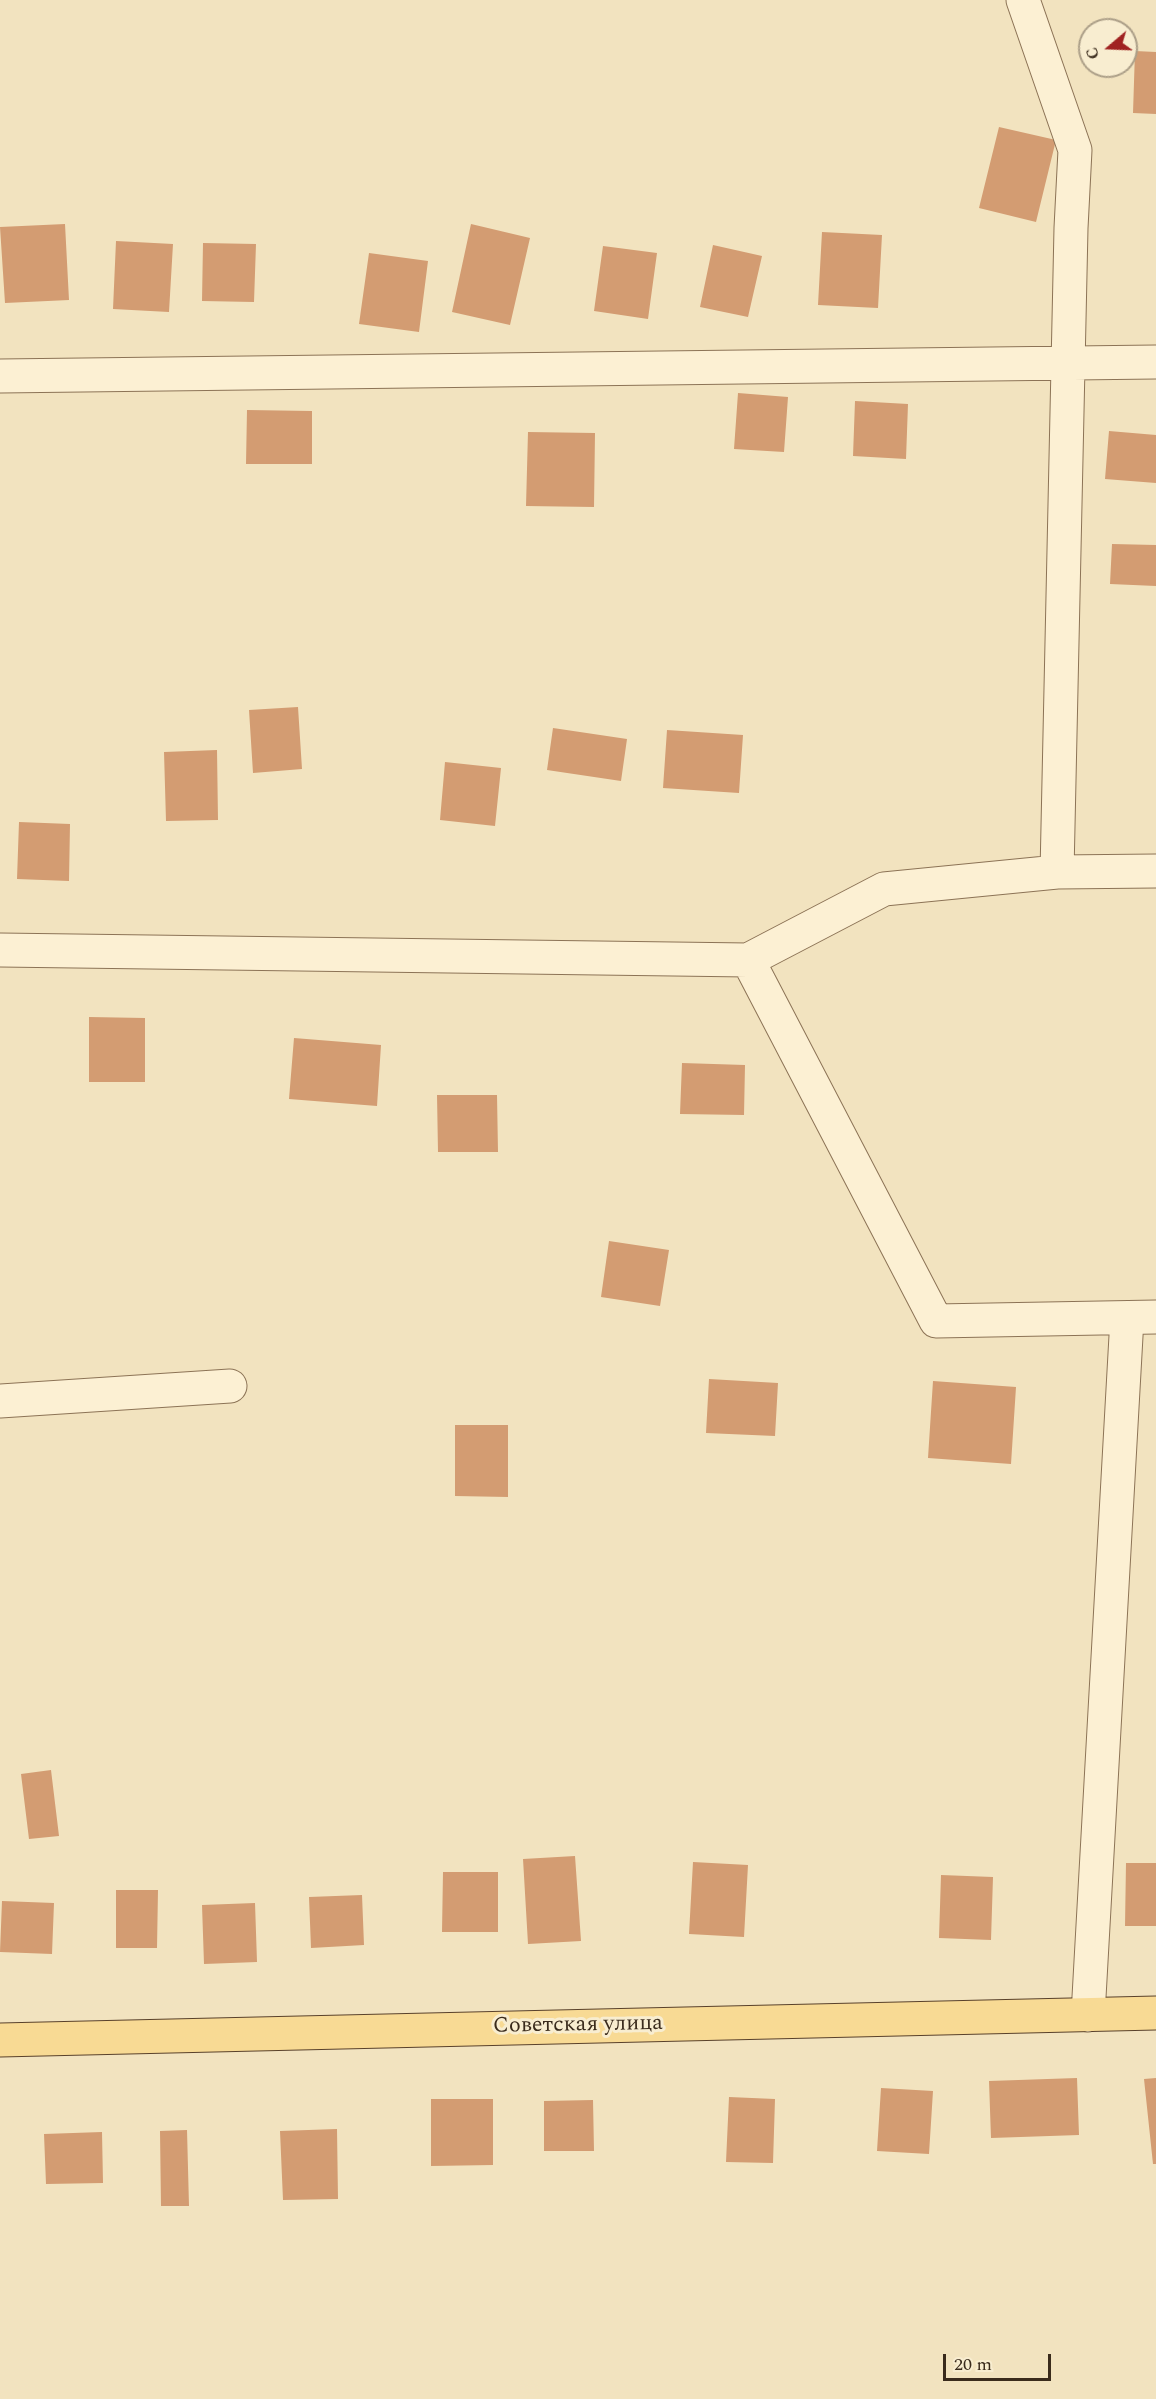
<!DOCTYPE html>
<html>
<head>
<meta charset="utf-8">
<style>
	body { margin:0 }
	#map { position:relative; width:1156px; height:2399px; overflow:hidden; background:#f2e3bf; font-family:Spectral,serif }
	canvas { display:block }
	.north { position:absolute; left:1078px; top:18px; width:60px; height:60px; box-sizing:border-box; background:#f8edd0; border:2px solid #ac9f88; border-radius:50%; rotate:251deg; font-size:16px; font-weight:700; line-height:24px; text-align:center; color:#3a2b1c }
	.north::after { content:''; display:block; margin:auto; width:21px; height:27px; background:#a02221; clip-path:polygon(50% 0,100% 100%,50% 72%,0 100%) }
	.scale { position:absolute; left:943px; top:2354px; width:108px; height:27px; box-sizing:border-box; border:3px solid #3a2b1c; border-top:0; padding-left:8px; font-size:18px; line-height:21px; white-space:nowrap; color:#3a2b1c; -webkit-text-stroke:4px #f8edd0; paint-order:stroke }
</style>
</head>
<body>
<div id="map">
<canvas width="1156" height="2399"></canvas>
<div class="north">С</div>
<div class="scale">20 m</div>
</div>
<script>
const context = document.querySelector('canvas').getContext('2d');
context.lineJoin = 'round';
function fill(path, color) { context.fillStyle = color; context.fill(path, 'evenodd'); }
const shape = rows => new Path2D(rows.map(r => 'M' + r).join(''));
function trace(path, color, width, dash) { context.strokeStyle = color; context.lineWidth = width; context.lineCap = dash ? 'butt' : 'round'; context.setLineDash(dash || []); context.stroke(path); }
function drawText(font, color, halo, rows, align = 'center') {
  context.font = font + ' Spectral,serif'; context.lineWidth = 6; context.setLineDash([]); context.textBaseline = 'middle'; context.strokeStyle = halo; context.fillStyle = color; for (const [text, x, y, turn = 0] of rows) {
    context.save(); context.translate(x, y); context.rotate((+turn || 0) * Math.PI / 180); context.textAlign = isNaN(turn) ? turn : align; if (halo) context.strokeText(text, 0, 0); context.fillText(text, 0, 0); context.restore();
  }
}
const building = shape([
	[1135,51,1156,52,1156,114,1133,113],
	[999,127,1056,140,1036,222,979,208],
	[65,224,69,300,5,303,0,227],
	[471,224,530,238,510,325,452,312],
	[822,232,882,235,878,308,818,305],
	[116,241,173,244,169,312,113,309],
	[203,243,256,244,254,302,202,301],
	[713,245,762,256,748,317,700,307],
	[603,246,657,253,648,319,594,311],
	[369,253,428,261,419,332,359,324],
	[738,393,788,397,784,452,734,449],
	[855,401,908,404,906,459,853,456],
	[247,410,312,411,312,464,246,464],
	[1109,431,1156,435,1156,483,1105,479],
	[528,432,595,433,594,507,526,506],
	[1112,544,1156,545,1156,586,1110,584],
	[298,707,302,769,253,773,249,710],
	[553,728,627,739,621,781,547,770],
	[667,730,743,735,739,793,663,788],
	[217,750,218,820,166,821,164,752],
	[445,762,501,768,495,826,440,820],
	[19,822,70,824,69,881,17,879],
	[89,1017,145,1018,145,1082,89,1082],
	[294,1038,381,1045,377,1106,289,1099],
	[682,1063,745,1065,744,1115,680,1114],
	[437,1095,497,1095,498,1152,438,1152],
	[609,1241,669,1250,660,1306,601,1297],
	[709,1379,778,1383,775,1436,706,1433],
	[933,1381,1016,1387,1011,1464,928,1458],
	[455,1425,508,1425,508,1497,455,1496],
	[51,1770,59,1836,29,1839,21,1774],
	[575,1856,581,1941,528,1944,523,1859],
	[693,1862,748,1865,744,1937,689,1934],
	[1126,1863,1156,1863,1156,1926,1125,1926],
	[443,1872,498,1872,498,1932,442,1932],
	[941,1875,993,1877,991,1940,939,1938],
	[116,1890,158,1890,157,1948,116,1948],
	[362,1895,364,1945,311,1948,309,1897],
	[2,1901,54,1903,52,1954,0,1952],
	[255,1903,257,1962,204,1964,202,1905],
	[1077,2078,1079,2135,991,2138,989,2081],
	[1156,2078,1156,2164,1153,2164,1144,2079],
	[881,2088,933,2091,929,2154,877,2151],
	[729,2097,775,2099,773,2163,726,2162],
	[431,2099,493,2099,493,2165,431,2166],
	[593,2100,594,2151,544,2151,544,2101],
	[337,2129,338,2199,283,2200,280,2131],
	[187,2130,189,2206,161,2206,160,2131],
	[102,2132,103,2183,46,2184,44,2134]
]);
const minor = shape([
	[1023,0,1075,150,1071,228,1057,872],
	[0,376,1156,362],
	[0,950,748,960,884,889,1057,872,1156,871],
	[748,960,936,1321,1156,1317],
	[0,1401,230,1386],
	[1088,2015,1127,1318]
]);
const major = shape([
	[0,2040,1156,2013]
]);
const streetNames = [
	["Советская улица",578,2026,-1]
];
fill(building, '#d39c72');
trace(minor, '#8c7356', 35);
trace(major, '#59412b', 35);
trace(minor, '#fcf0d3', 33);
trace(major, '#f8da94', 33);
drawText('22px', '#3a2b1c', '#f8edd0', streetNames);
</script>
</body>
</html>
